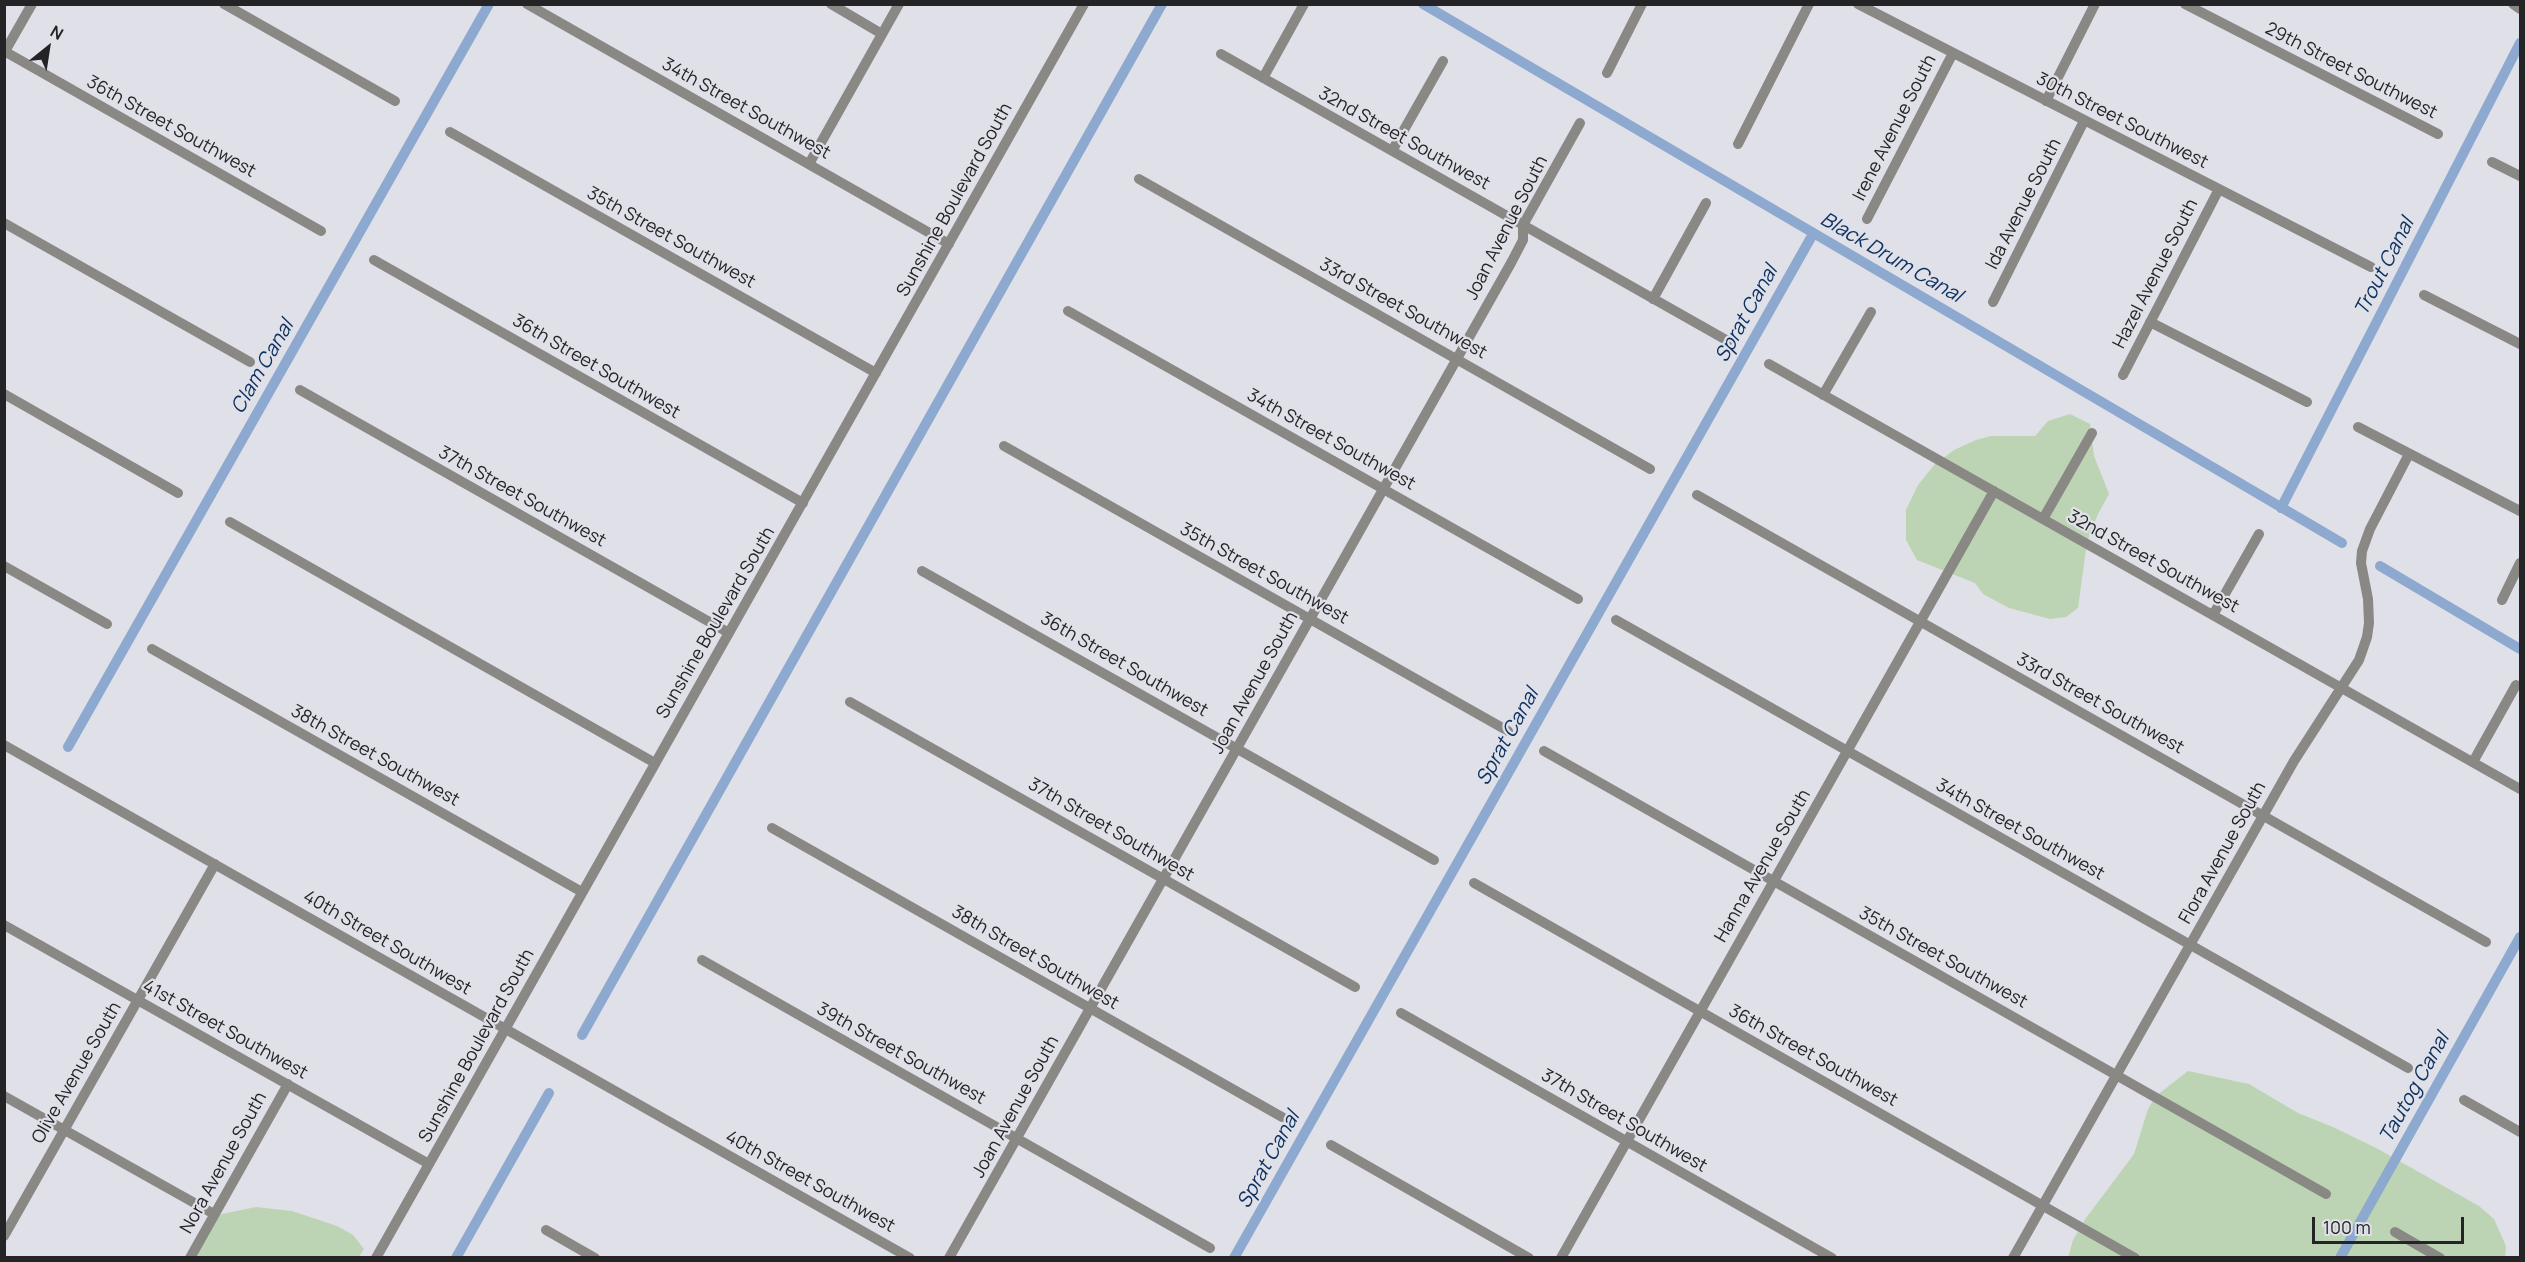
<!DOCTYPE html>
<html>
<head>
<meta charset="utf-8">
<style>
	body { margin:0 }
	#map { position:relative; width:2525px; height:1262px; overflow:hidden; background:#e0e0e8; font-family:Manrope,sans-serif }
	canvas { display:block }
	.frame { position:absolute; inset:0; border:6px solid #242427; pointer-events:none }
	.north { position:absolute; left:18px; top:18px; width:60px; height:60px; -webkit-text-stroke:4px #e0e0e8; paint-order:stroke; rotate:30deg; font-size:16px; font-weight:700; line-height:24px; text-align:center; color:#242427 }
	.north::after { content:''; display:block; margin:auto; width:21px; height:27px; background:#242427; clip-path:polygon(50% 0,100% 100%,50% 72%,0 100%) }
	.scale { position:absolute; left:2312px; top:1217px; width:152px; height:27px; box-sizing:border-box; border:3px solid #242427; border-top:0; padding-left:8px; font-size:18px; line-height:21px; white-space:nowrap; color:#242427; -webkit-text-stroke:4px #e0e0e8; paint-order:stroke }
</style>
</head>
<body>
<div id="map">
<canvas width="2525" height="1262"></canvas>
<div class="frame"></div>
<div class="north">N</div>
<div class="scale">100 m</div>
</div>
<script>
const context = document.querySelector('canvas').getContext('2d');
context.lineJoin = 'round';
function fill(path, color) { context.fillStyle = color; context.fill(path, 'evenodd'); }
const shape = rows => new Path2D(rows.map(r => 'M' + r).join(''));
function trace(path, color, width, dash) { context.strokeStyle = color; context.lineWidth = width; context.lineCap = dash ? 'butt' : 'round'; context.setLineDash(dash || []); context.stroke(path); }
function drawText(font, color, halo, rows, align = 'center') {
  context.font = font + ' Manrope,sans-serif'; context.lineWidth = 4.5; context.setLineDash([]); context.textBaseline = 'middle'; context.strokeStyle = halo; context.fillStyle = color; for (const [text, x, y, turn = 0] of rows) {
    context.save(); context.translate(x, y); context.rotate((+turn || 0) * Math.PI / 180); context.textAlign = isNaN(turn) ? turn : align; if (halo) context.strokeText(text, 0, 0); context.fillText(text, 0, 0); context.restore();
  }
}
const green = shape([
	[2070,414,2090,424,2094,456,2109,494,2098,514,2087,542,2078,608,2066,617,2050,619,2009,608,1983,594,1975,583,1917,560,1906,540,1906,510,1918,485,1935,464,1954,450,1976,440,1991,436,2035,436,2048,421],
	[2188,1071,2249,1084,2298,1113,2333,1127,2378,1149,2479,1206,2494,1219,2506,1246,2505,1258,2068,1258,2073,1240,2086,1218,2134,1154,2148,1109,2156,1096],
	[256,1207,292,1211,337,1226,353,1235,364,1249,359,1257,194,1258,217,1215]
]);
const canal = shape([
	[1423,4,2342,543],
	[2281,508,2520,43],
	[2380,566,2520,649],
	[68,747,489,4],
	[582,1035,1162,4],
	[456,1258,549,1093],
	[1234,1258,1813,234],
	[2340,1258,2520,937]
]);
const minor = shape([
	[224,4,395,101],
	[527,4,949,244],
	[831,4,882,34],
	[1858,4,2371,267],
	[2185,4,2438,134],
	[2513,4,2520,9],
	[4,51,321,231],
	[4,53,32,4],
	[1221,54,1728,341],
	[1607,73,1642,4],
	[1263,78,1304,4],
	[2046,101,2095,4],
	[450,132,876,373],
	[1738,144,1809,4],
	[1392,151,1443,61],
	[2492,162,2520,176],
	[809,164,899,4],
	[1139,179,1650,469],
	[1867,219,1953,53],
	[4,223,250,362],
	[374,260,803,503],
	[2424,295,2520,344],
	[1653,299,1706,203],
	[1993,302,2084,121],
	[1068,311,1578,599],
	[2150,322,2307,402],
	[1769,364,2520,789],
	[2123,375,2219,189],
	[300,390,729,633],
	[4,394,178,493],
	[1823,395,1871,312],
	[2358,427,2520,511],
	[1004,446,1508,731],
	[1697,495,2486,942],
	[2043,519,2092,433],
	[230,522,655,763],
	[4,566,107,624],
	[922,571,1434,860],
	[2502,600,2520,563],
	[2213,615,2259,534],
	[1616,620,2408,1068],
	[152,649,582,892],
	[850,702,1355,987],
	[4,745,910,1258],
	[1544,751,2326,1194],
	[2473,762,2516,685],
	[772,828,1282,1117],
	[1474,883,2135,1258],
	[4,925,429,1164],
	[702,960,1210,1248],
	[1401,1013,1832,1258],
	[4,1096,214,1214],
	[2464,1100,2520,1132],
	[1331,1145,1529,1258],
	[546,1230,595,1258],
	[2395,1232,2440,1258],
	[4,1236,215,864],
	[190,1258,288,1084],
	[376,1258,1084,4],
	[949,1258,1511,263,1523,240,1523,225,1580,123],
	[1561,1258,1994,491],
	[2013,1258,2294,761,2359,660,2367,637,2369,623,2368,599,2361,563,2362,551,2370,529,2409,454]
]);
const streetNames = [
	["29th Street Southwest",2351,71,27],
	["34th Street Southwest",746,109,29],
	["30th Street Southwest",2122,121,27],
	["36th Street Southwest",171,127,29],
	["Irene Avenue South",1895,128,-63],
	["32nd Street Southwest",1404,139,29],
	["Sunshine Boulevard South",955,200,-61],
	["Ida Avenue South",2024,204,-63],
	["Joan Avenue South",1507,228,-63],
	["35th Street Southwest",671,238,29],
	["Hazel Avenue South",2156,274,-63],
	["33rd Street Southwest",1403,309,29],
	["36th Street Southwest",596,367,30],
	["34th Street Southwest",1331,440,29],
	["37th Street Southwest",522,497,29],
	["32nd Street Southwest",2153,562,29],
	["35th Street Southwest",1264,574,29],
	["Sunshine Boulevard South",716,623,-60],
	["36th Street Southwest",1124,665,30],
	["Joan Avenue South",1255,683,-61],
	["33rd Street Southwest",2100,704,29],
	["38th Street Southwest",375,756,29],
	["37th Street Southwest",1111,830,30],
	["34th Street Southwest",2020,830,29],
	["Flora Avenue South",2223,853,-61],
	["Hanna Avenue South",1763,866,-60],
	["40th Street Southwest",387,943,30],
	["38th Street Southwest",1035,958,30],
	["35th Street Southwest",1943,958,29],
	["41st Street Southwest",225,1030,29],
	["Sunshine Boulevard South",477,1046,-61],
	["39th Street Southwest",901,1054,29],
	["36th Street Southwest",1813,1056,29],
	["Olive Avenue South",77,1073,-60],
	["Joan Avenue South",1016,1107,-61],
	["37th Street Southwest",1624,1121,30],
	["Nora Avenue South",224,1163,-61],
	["40th Street Southwest",810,1182,29]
];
const waterNames = [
	["Black Drum Canal",1891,258,30],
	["Trout Canal",2385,267,-63],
	["Sprat Canal",1747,314,-61],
	["Clam Canal",263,367,-60],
	["Sprat Canal",1508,737,-61],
	["Tautog Canal",2415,1088,-61],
	["Sprat Canal",1269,1160,-61]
];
fill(green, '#bcd4b3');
trace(canal, '#8ea9cf', 10);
trace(minor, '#8a8885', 10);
drawText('18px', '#242427', '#e0e0e8', streetNames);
drawText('italic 20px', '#0d3261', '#e0e0e8', waterNames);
</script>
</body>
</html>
